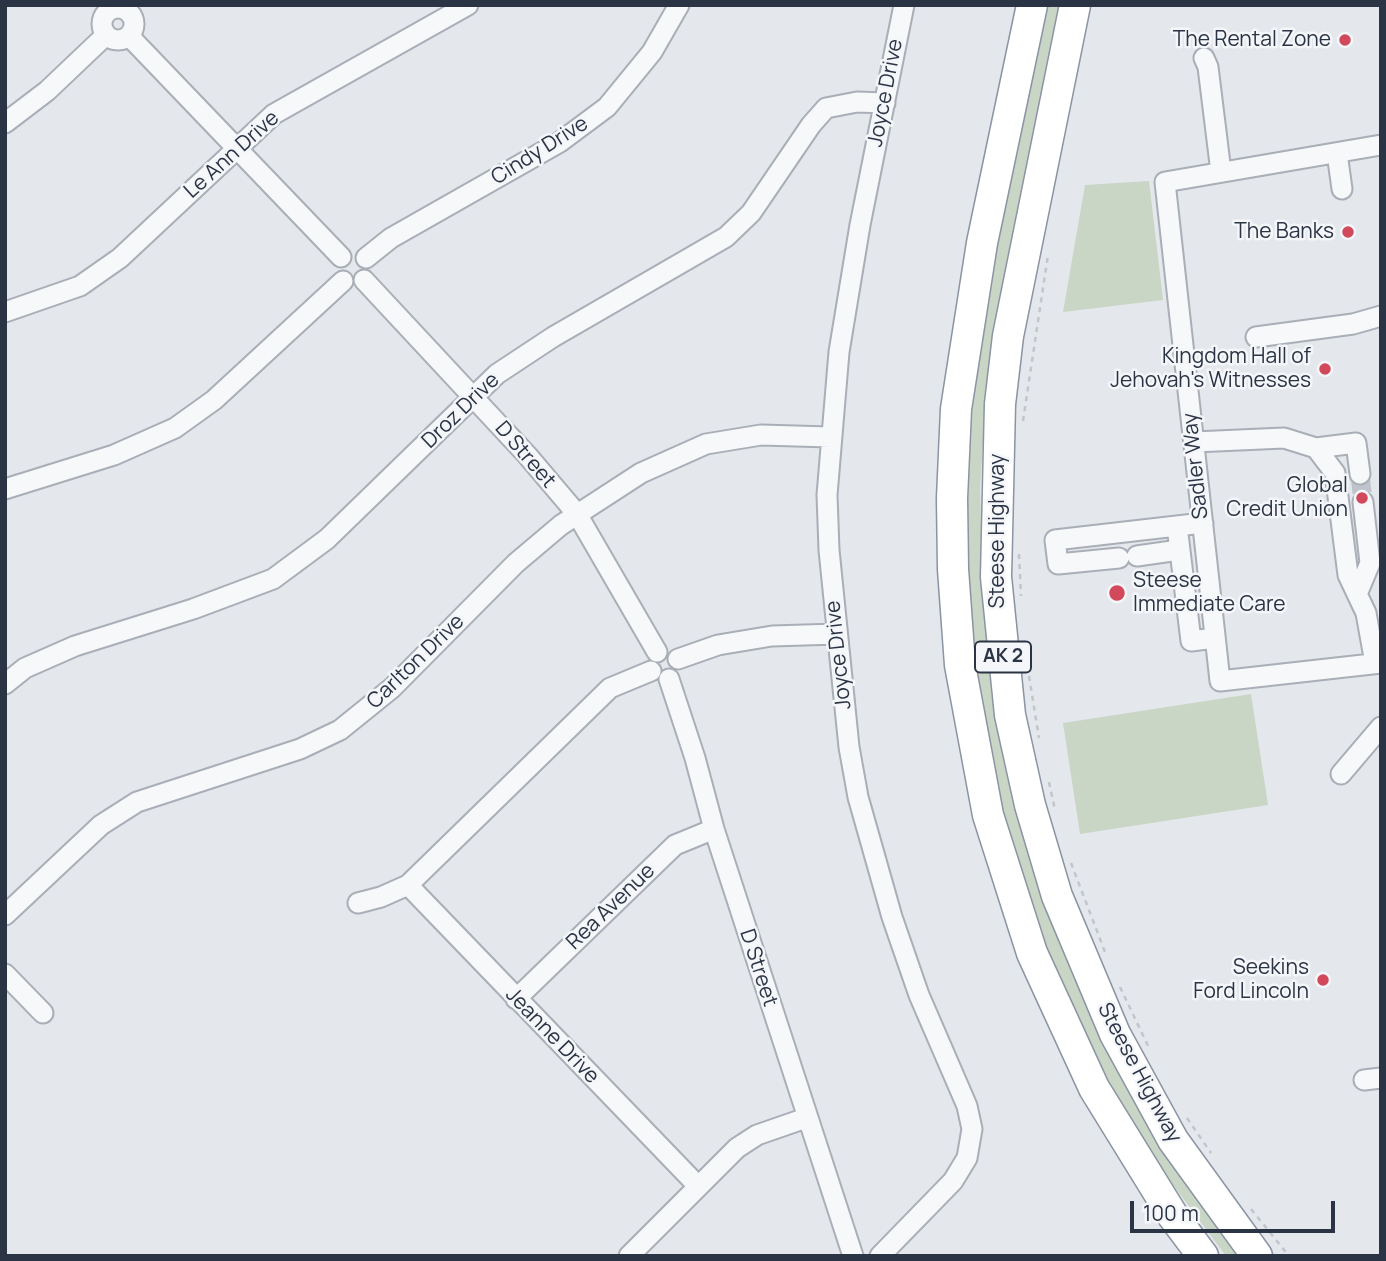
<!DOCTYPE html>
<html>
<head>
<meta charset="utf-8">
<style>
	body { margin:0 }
	#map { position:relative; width:1386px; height:1261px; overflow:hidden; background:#e4e7ec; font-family:Manrope,sans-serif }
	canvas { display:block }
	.frame { position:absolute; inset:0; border:7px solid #2b3445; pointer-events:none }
	.scale { position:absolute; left:1130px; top:1201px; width:205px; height:32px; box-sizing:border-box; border:4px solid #2b3445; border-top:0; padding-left:9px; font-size:21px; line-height:24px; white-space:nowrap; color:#2b3445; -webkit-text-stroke:5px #f4f6f9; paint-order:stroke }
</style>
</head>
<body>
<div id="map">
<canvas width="1386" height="1261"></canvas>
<div class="frame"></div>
<div class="scale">100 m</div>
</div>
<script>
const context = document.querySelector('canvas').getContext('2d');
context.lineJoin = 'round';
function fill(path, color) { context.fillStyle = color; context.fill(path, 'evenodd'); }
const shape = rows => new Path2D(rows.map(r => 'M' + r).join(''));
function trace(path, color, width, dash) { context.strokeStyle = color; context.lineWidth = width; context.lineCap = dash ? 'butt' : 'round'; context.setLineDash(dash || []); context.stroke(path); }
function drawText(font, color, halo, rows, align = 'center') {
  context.font = font + ' Manrope,sans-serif'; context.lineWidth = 5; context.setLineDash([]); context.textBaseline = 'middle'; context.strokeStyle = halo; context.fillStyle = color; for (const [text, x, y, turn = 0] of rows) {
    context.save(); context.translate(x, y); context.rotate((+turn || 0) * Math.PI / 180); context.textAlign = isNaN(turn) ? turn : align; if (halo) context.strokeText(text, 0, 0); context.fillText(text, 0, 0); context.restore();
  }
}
const green = shape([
	[1045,5,1060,5,1004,275,984,426,980,488,982,564,991,693,1018,813,1043,897,1070,969,1118,1070,1242,1256,1226,1256,1147,1150,1103,1080,1056,980,1004,826,978,694,970,626,965,490,973,359],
	[1149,181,1163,300,1063,312,1085,185],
	[1251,694,1268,805,1080,834,1063,723]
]);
const minorTunnel = shape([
	[1360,474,1363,502]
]);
const path = shape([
	[1023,421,1048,255],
	[1019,554,1021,596],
	[1029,676,1039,738],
	[1049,782,1055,810],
	[1071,863,1105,952],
	[1120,987,1150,1050],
	[1187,1118,1211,1153],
	[1251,1209,1289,1256]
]);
const minor = shape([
	'102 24a16 16 0 1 1 32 0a16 16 0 1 1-32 0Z',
	[129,36,341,257],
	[1204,58,1208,67,1221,172],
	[5,123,47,91,106,35],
	[1381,145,1165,182,1220,681,1381,663],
	[1337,153,1342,189],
	[366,258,391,238,560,142,607,107,652,52,679,5],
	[364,280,527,455,577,514,657,652],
	[5,312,80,286,120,258,274,114,468,5],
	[1256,337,1353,324,1381,316],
	[1194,442,1284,438,1316,448,1335,473,1348,575,1366,613,1375,663],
	[1316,448,1356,443,1360,474],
	[5,489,114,455,175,428,214,400,343,281],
	[1177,526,1191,641,1215,638],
	[1137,556,1179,550],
	[1119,558,1058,564,1055,540,1203,523],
	[1357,594,1370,563,1363,502],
	[678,659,718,645,772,636,837,634],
	[669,679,695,758,714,829,853,1256],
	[5,684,25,668,75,646,193,609,273,579,327,539,497,374,553,337,726,237,751,213,811,125,826,108,857,102,885,103],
	[1341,774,1381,727],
	[408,885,698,1186],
	[358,903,381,897,408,885,610,688,651,671],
	[5,915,101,825,137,802,300,749,340,730,392,688,516,563,561,525,641,473,706,444,761,435,830,437],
	[5,974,43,1013],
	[516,999,675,845,714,829],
	[1364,1080,1381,1078],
	[629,1256,737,1148,757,1135,806,1118],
	[880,1256,953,1181,967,1158,972,1129,967,1106,919,995,892,917,858,797,849,747,829,550,827,495,839,352,860,225,904,5]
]);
const highway = shape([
	[1032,5,982,243,956,409,952,498,953,569,960,665,988,815,1032,953,1094,1088,1173,1216,1203,1256],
	[1075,5,1008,336,1000,404,996,577,1010,715,1030,805,1057,896,1115,1034,1173,1140,1257,1256]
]);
const markers = [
	[1345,40,7,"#d1495b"],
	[1348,232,7,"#d1495b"],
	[1325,369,7,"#d1495b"],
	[1362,498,7,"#d1495b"],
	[1117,593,9,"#d1495b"],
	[1323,980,7,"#d1495b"]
];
const shields = [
	[1003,657,56]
];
const shieldNames = [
	["AK 2",1003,657]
];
const poiNames = [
	["The Rental Zone",1331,40],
	["The Banks",1334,232],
	["Kingdom Hall of",1311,357],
	["Jehovah's Witnesses",1311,381],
	["Global",1348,486],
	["Credit Union",1348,510],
	["Steese",1133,581,"left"],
	["Immediate Care",1133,605,"left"],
	["Seekins",1309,968],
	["Ford Lincoln",1309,992]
];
const streetNames = [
	["Joyce Drive",886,93,-79],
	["Cindy Drive",540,151,-32],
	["Le Ann Drive",232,155,-42],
	["Droz Drive",461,411,-44],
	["D Street",525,455,49],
	["Sadler Way",1196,466,-96],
	["Steese Highway",998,531,-90],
	["Joyce Drive",839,655,-96],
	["Carlton Drive",416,662,-44],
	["Rea Avenue",611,907,-44],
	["D Street",758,968,72],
	["Jeanne Drive",552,1036,46],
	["Steese Highway",1139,1073,62]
];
fill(green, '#c9d6c5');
trace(minorTunnel, '#bfc3cb', 19, [19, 10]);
trace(minor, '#a9aeb7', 23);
trace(highway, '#8b94a3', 33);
trace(path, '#c2c5cb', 2.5, [5, 5]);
trace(minor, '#f7f8fa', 19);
trace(highway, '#fff', 30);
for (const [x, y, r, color] of markers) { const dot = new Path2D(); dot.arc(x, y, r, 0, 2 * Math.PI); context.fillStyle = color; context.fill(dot); trace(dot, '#f4f6f9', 2.5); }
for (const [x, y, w] of shields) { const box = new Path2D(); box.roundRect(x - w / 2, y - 15.5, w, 31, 5); context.fillStyle = '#f4f6f9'; context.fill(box); trace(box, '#2b3445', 2); }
drawText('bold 19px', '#2b3445', null, shieldNames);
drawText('21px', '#2b3445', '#f4f6f9', poiNames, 'right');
drawText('21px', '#2b3445', '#f4f6f9', streetNames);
</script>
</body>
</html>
